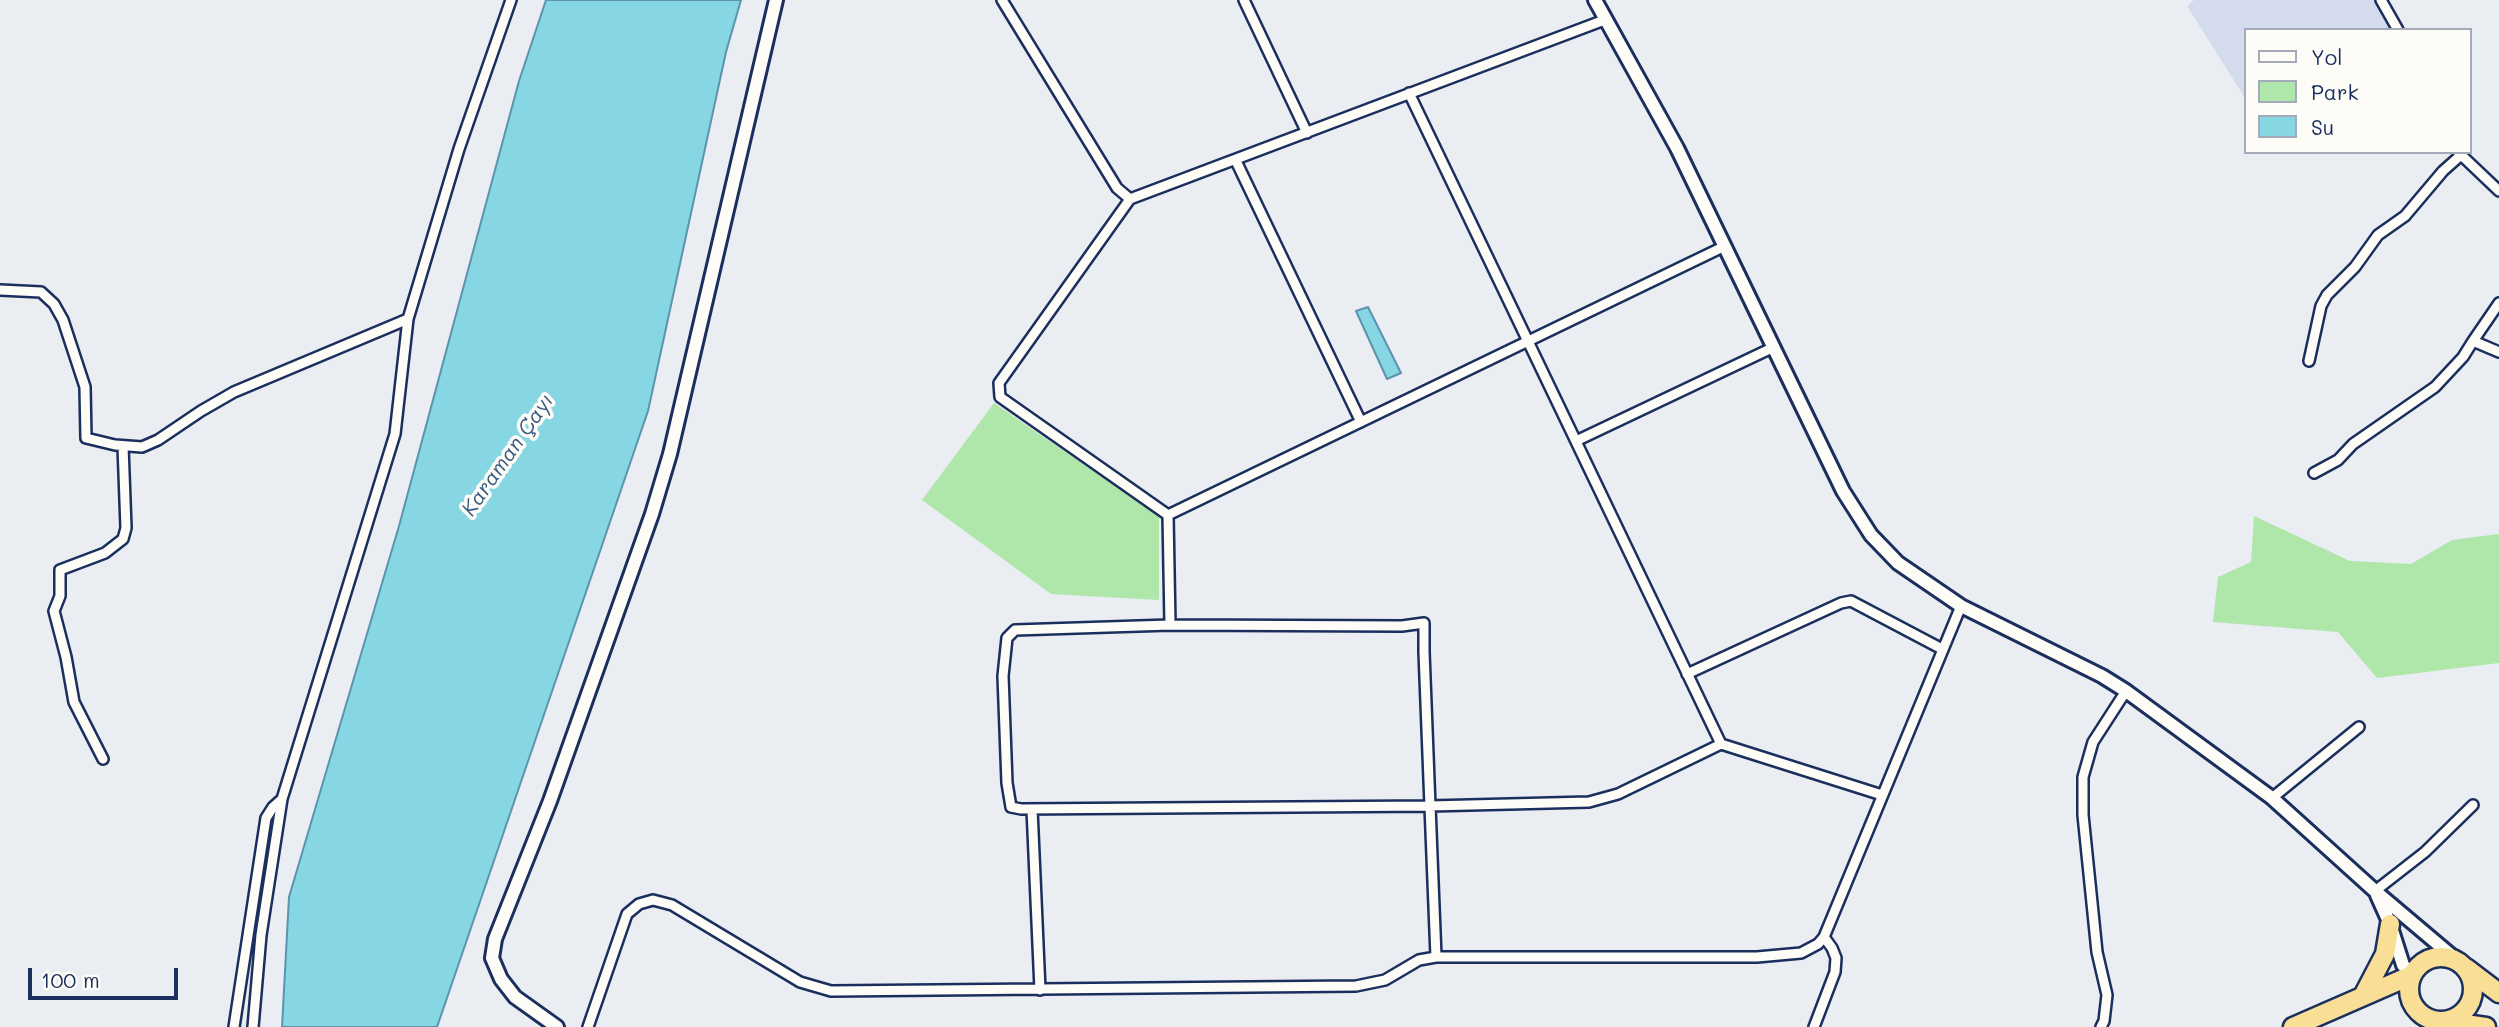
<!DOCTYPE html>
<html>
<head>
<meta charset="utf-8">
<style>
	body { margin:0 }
	#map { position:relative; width:2499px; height:1027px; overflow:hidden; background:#eaedf2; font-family:Mali,sans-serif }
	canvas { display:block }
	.legend { position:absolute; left:2244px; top:28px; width:228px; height:126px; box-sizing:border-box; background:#fdfcf7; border:2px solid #a3aaba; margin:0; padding:9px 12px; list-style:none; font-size:21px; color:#1b2f5e }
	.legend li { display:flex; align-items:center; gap:14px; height:35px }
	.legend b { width:35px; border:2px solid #a3aaba }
	.scale { position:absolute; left:28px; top:968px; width:150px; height:32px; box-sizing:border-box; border:4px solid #1b2f5e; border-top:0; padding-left:9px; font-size:21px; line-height:24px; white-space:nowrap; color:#1b2f5e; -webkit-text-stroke:5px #fdfcf7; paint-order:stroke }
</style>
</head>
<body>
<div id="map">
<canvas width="2499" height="1027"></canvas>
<ul class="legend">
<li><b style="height:9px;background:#fdfcf7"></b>Yol</li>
<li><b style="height:19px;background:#afe6a9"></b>Park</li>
<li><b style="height:19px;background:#87d6e4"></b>Su</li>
</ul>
<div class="scale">100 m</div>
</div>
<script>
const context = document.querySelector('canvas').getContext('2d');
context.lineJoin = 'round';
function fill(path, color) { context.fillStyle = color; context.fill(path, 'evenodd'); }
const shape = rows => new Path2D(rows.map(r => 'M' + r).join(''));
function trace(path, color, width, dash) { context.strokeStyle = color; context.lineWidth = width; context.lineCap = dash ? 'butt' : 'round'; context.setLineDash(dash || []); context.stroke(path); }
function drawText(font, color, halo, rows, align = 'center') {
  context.font = font + ' Mali,sans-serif'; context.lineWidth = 7; context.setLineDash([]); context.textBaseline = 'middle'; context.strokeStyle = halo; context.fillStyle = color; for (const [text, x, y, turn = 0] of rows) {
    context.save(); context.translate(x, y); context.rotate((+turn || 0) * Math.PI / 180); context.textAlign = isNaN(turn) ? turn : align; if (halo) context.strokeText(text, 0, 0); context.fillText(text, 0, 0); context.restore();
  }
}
const built = shape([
	[2194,0,2375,0,2392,30,2245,30,2245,98,2187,6]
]);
const green = shape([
	[994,403,1159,516,1159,600,1051,594,922,500],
	[2254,516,2350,561,2411,564,2452,540,2499,534,2499,663,2377,678,2338,632,2213,622,2218,577,2251,562]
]);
const water = shape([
	[546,0,741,0,726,52,648,411,437,1027,282,1027,289,897,399,526,519,81,546,0],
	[1368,307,1401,373,1387,379,1356,311,1368,307]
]);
const street = shape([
	[1002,0,1117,188,1130,199,1607,19],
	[1244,0,1307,133],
	[2381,0,2398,30],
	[1409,93,1721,744],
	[2458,152,2499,191],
	[1236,161,1361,422],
	[1130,199,999,383,1000,397,1168,515],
	[0,290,41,292,54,304,63,320,85,387,86,438,115,445,142,447,158,440,201,411,234,392,408,319,459,149,511,0],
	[2473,341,2499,303],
	[2309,361,2321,306,2327,295,2355,267,2378,235,2405,216,2443,171,2461,155],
	[1576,441,1774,347],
	[2314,473,2338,460,2353,444,2435,387,2463,357,2473,341,2499,352],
	[1170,625,1168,515,1725,246],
	[1687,674,1841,603,1851,601,1942,649],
	[103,759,74,702,66,657,54,611,60,596,60,570,105,553,123,539,126,528,123,446],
	[2272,798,2359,727],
	[1032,809,1040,990],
	[2375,891,2425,852,2473,805],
	[1436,957,1430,806,1424,652,1424,623,1402,626,1170,625,1015,630,1007,638,1003,676,1007,783,1011,807,1021,809,1430,806,1589,802,1618,794,1721,744,1882,795],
	[234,1027,266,818,273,807,282,799],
	[253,1027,261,935,282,799,395,434,408,319],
	[588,1027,627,914,639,904,653,900,672,905,800,982,831,991,1356,986,1385,980,1419,960,1436,957,1757,957,1801,953,1818,944,1824,937,1961,606],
	[1814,1027,1835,972,1836,958,1832,948,1824,937],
	[2101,1027,2104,1021,2107,995,2097,952,2083,815,2083,777,2093,742,2126,691]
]);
const secondary = shape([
	[1595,0,1677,148,1843,491,1871,535,1898,563,1961,606,2102,676,2126,691,2272,798,2375,891,2465,967],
	[2377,895,2390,924,2403,965,2412,975],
	[557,1027,515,997,501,979,492,958,495,939,550,801,652,514,670,454,776,0]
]);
const highway = shape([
	'2409 989a32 32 0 1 1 64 0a32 32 0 1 1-64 0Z',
	[2466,968,2499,993],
	[2363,996,2385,954,2390,924],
	[2444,1021,2486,1027],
	[2293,1027,2412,975]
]);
const waterNames = [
	["Karaman Çayı",508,455,-55]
];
fill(built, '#d3dbec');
fill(green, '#afe6a9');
fill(water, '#87d6e4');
trace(water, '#5c93ae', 2);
trace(street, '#1b2f5e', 14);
trace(secondary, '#1b2f5e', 18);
trace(highway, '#1b2f5e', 23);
trace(street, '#fdfcf7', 9);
trace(secondary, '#fdfcf7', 12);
trace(highway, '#f9df96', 18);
drawText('italic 21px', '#365980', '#fdfcf7', waterNames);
</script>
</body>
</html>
